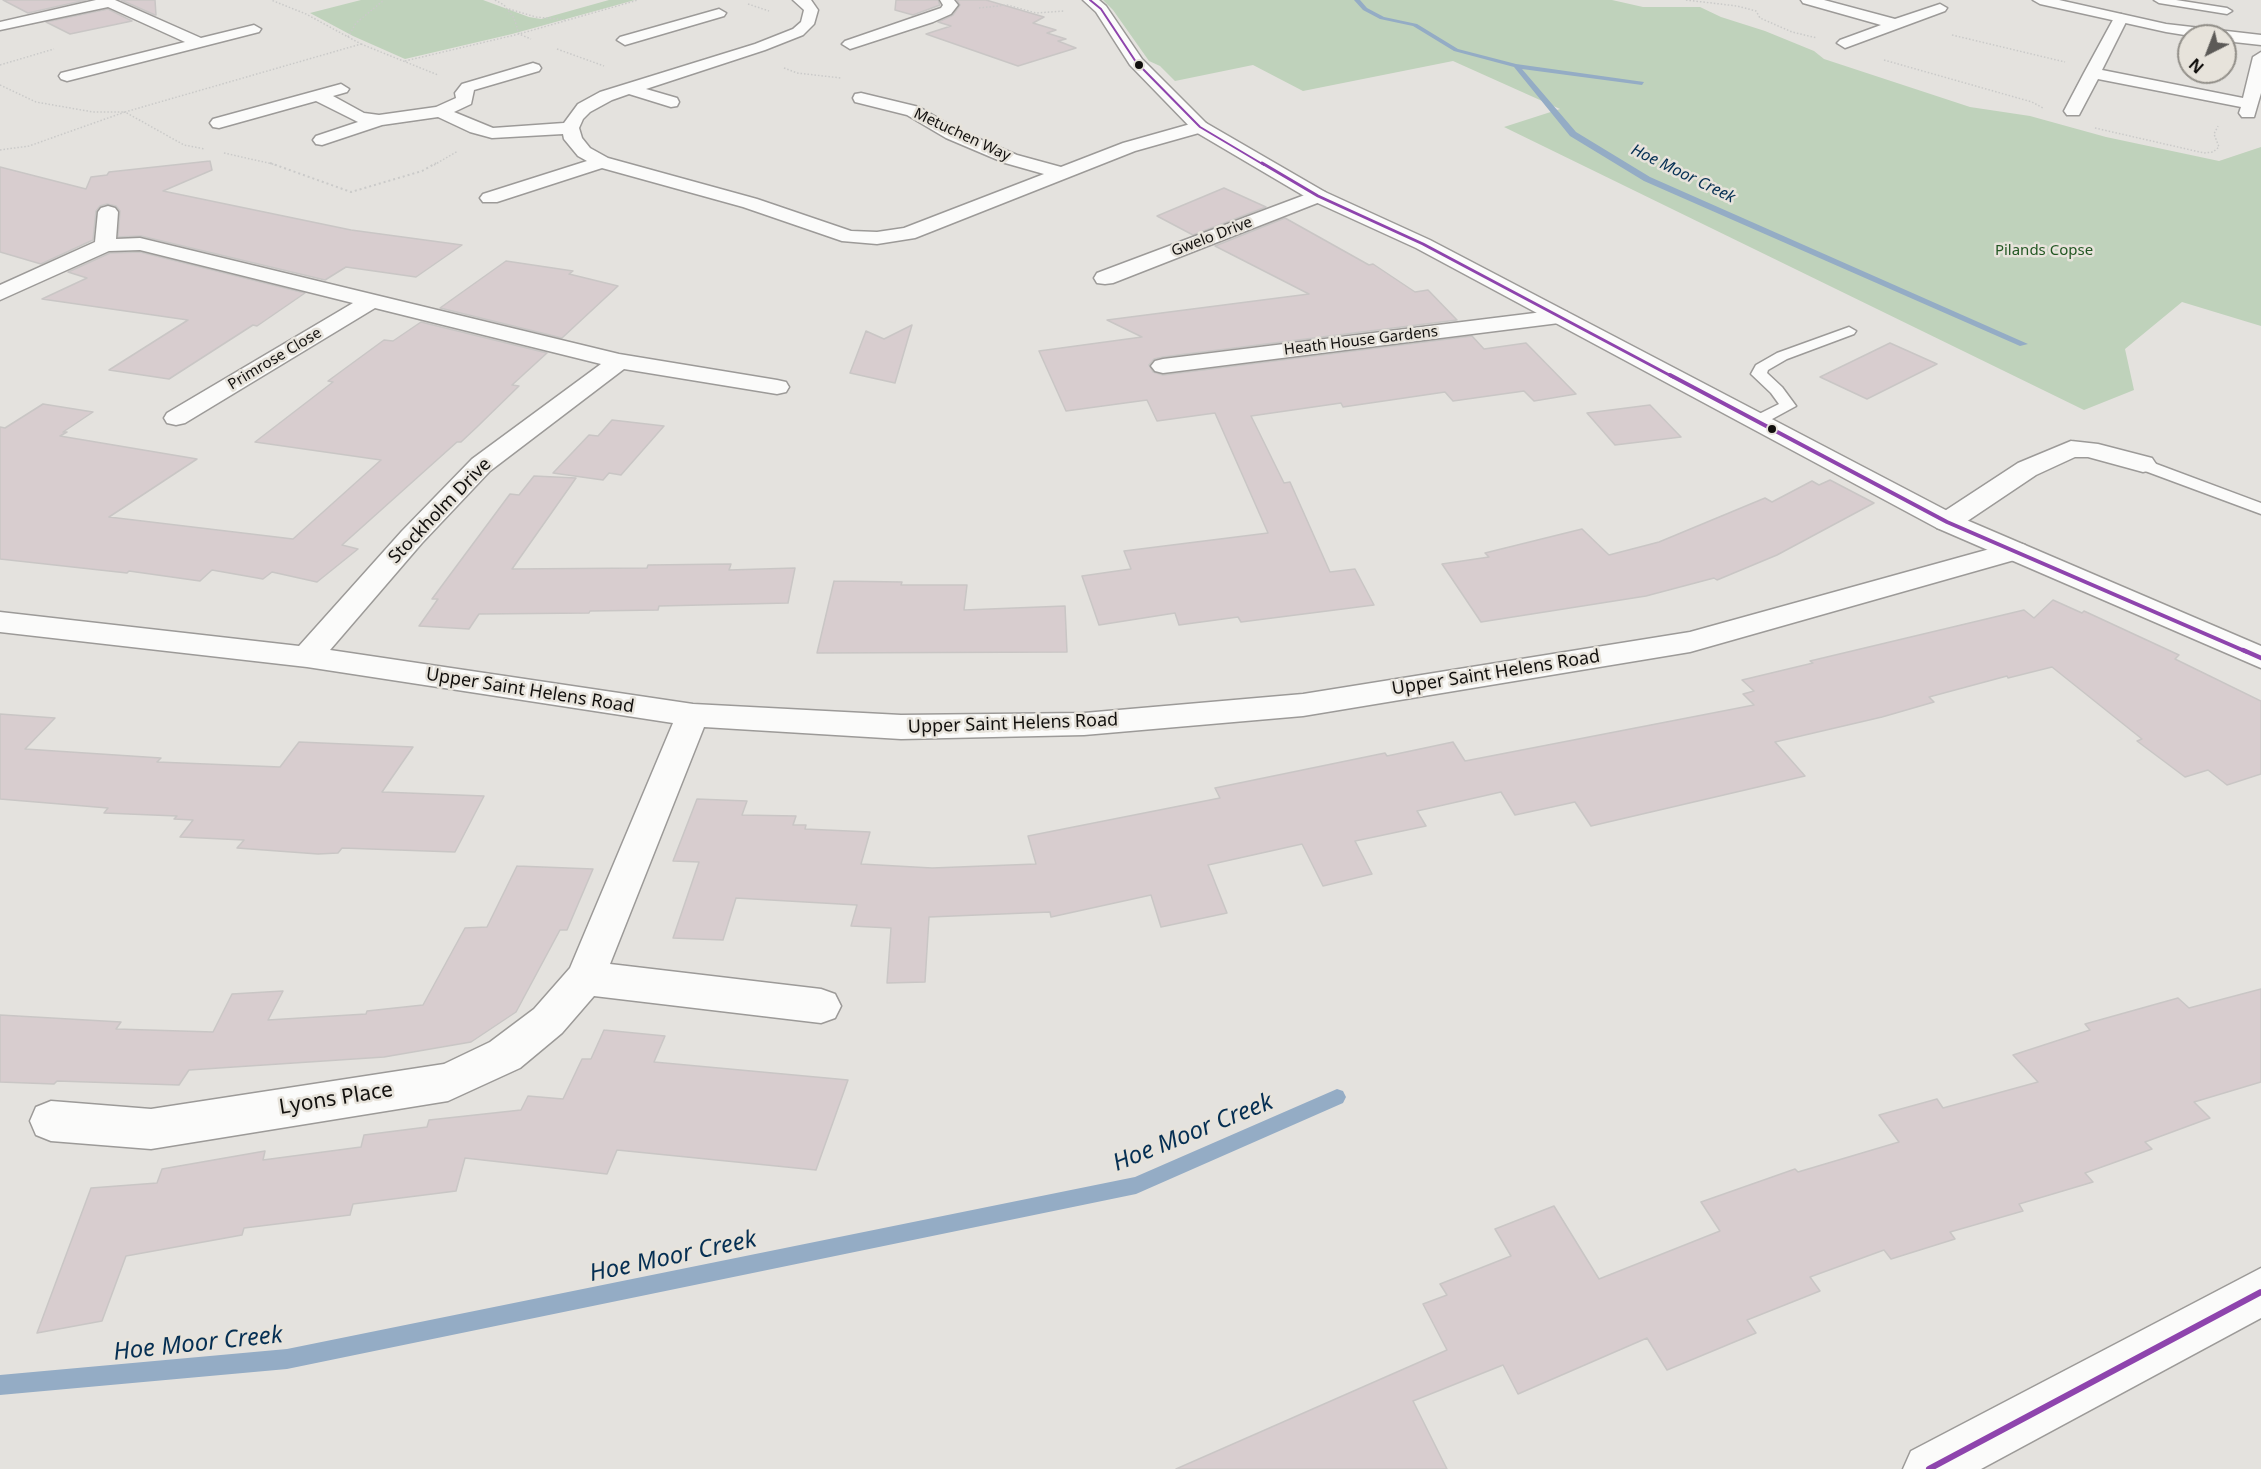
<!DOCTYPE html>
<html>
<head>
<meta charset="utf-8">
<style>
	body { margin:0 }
	#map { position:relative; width:2261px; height:1469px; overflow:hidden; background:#e4e2de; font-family:"Noto Sans",sans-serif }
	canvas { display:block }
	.north { position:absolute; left:2177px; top:24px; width:60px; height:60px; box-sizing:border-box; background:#e7e3db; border:2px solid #928f89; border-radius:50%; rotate:222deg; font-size:16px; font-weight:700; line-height:24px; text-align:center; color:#12100e }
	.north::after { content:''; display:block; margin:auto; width:21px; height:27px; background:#5c5a57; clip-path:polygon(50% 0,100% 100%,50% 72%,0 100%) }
</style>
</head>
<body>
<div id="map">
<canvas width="2261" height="1469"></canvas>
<div class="north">N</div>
</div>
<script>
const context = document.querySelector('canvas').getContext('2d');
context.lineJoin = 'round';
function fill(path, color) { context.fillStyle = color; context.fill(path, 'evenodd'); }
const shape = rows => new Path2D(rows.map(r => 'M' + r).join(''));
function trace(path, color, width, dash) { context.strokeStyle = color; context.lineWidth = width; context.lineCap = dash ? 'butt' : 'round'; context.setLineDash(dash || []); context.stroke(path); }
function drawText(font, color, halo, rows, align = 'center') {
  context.font = font + ' "Noto Sans",sans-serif'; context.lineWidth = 5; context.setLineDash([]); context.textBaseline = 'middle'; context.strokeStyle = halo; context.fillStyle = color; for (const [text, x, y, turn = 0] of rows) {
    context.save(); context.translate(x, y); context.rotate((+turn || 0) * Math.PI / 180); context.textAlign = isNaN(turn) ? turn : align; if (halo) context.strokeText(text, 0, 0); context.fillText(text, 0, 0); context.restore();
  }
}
const green = shape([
	[361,0,483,0,529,17,541,19,609,0,635,0,512,34,405,59,353,36,310,13],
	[1103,0,1612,0,1643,7,1700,7,1721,17,1765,31,1814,51,1824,59,1970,107,2030,116,2106,137,2219,161,2261,147,2261,326,2182,302,2125,349,2134,390,2084,410,1504,127,1560,109,1453,61,1303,91,1253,65,1175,81,1160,66,1149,61,1113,10]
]);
const stream = shape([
	[1354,0,1360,0,1367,8,1384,17,1417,24,1458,49,1516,64,1644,82,1642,85,1522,69,1576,132,1650,177,2028,344,2020,346,1644,181,1570,136,1514,67,1454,51,1413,26,1380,19,1363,10,1354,0],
	[1337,1089,1343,1091,1346,1097,1343,1103,1136,1194,287,1369,0,1395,0,1375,287,1349,1135,1177,1337,1089]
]);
const building = shape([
	[3,0,86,0,28,13,3,0],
	[121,0,155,0,156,15,155,15,121,0],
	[896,0,938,0,940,5,913,15,895,10,896,0],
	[957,0,986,0,1044,17,1033,23,1056,30,1047,33,1066,39,1058,41,1076,48,1018,66,926,34,951,26,938,22,953,15,960,5,957,0],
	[108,9,132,21,70,34,46,22,108,9],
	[210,161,212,170,163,191,351,230,462,245,416,277,346,267,325,280,141,236,118,237,120,211,116,206,107,204,100,206,96,211,93,240,41,264,0,252,0,167,86,189,91,177,107,175,109,172,210,161],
	[1224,188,1266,207,1193,235,1157,216,1224,188],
	[1285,218,1369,265,1373,264,1415,292,1428,290,1457,320,1163,357,1154,359,1149,365,1153,372,1163,375,1472,336,1484,349,1526,343,1576,394,1534,401,1524,391,1453,401,1445,392,1343,407,1341,403,1251,416,1284,483,1290,482,1330,572,1355,569,1374,605,1241,622,1238,617,1179,625,1175,613,1099,625,1082,576,1131,569,1124,551,1268,533,1215,413,1157,421,1147,400,1066,411,1039,351,1142,337,1107,320,1309,294,1215,246,1285,218],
	[140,252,305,293,257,326,253,325,169,379,109,370,188,320,42,299,87,278,68,272,110,253,140,252],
	[506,261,573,271,569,274,618,286,562,338,440,308,506,261],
	[421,322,547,353,512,385,519,386,477,427,461,442,457,442,342,545,358,549,317,582,272,572,263,579,212,570,200,581,129,571,127,573,0,559,0,427,5,428,43,404,93,412,63,432,67,432,60,436,197,459,109,517,293,539,381,460,255,442,333,382,328,381,384,340,393,341,421,322],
	[912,325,895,383,850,373,866,331,884,339,912,325],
	[1890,343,1937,364,1867,399,1820,377,1890,343],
	[1650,405,1681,437,1615,445,1587,413,1650,405],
	[612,420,664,426,621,475,609,473,603,480,553,473,589,435,598,436,612,420],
	[534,476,576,478,512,569,647,568,648,565,731,564,729,570,795,568,788,603,659,606,658,610,590,611,589,613,479,614,469,629,419,626,438,599,432,599,510,494,519,495,534,476],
	[1830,480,1874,503,1777,555,1717,580,1714,578,1646,596,1481,622,1442,564,1489,557,1485,553,1582,529,1609,555,1659,542,1765,498,1772,502,1812,481,1819,485,1830,480],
	[834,581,902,582,901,585,967,585,964,610,1065,606,1067,652,817,653,834,581],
	[2053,600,2082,613,2084,611,2179,655,2175,659,2261,701,2261,774,2227,785,2208,770,2185,777,2137,741,2142,739,2052,667,2008,678,2007,676,1929,697,1934,702,1882,717,1775,742,1805,776,1591,826,1575,802,1515,815,1501,792,1417,811,1426,826,1355,841,1372,874,1323,886,1302,844,1208,865,1227,913,1161,927,1151,895,1051,917,1050,912,929,917,925,982,887,983,891,928,851,926,857,905,736,898,723,940,673,938,699,862,673,861,697,799,747,801,742,815,796,816,793,825,806,825,805,829,870,832,861,864,932,868,1036,864,1028,836,1220,798,1215,788,1385,753,1387,756,1453,742,1465,761,1754,705,1743,694,1754,691,1742,680,1813,663,1810,661,2024,610,2034,618,2053,600],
	[0,714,55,718,25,749,161,758,157,762,280,767,299,742,413,747,382,792,484,796,455,852,342,848,338,853,318,854,237,848,244,840,180,837,193,820,174,819,177,816,104,813,108,808,0,799,0,714],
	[517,866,593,869,567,930,560,930,516,1012,471,1042,384,1057,189,1070,179,1085,57,1081,54,1084,0,1082,0,1015,121,1022,116,1029,213,1032,232,994,283,991,268,1020,366,1014,367,1011,423,1005,465,928,487,927,517,866],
	[2261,989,2261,1082,2194,1102,2210,1118,2145,1142,2152,1149,2085,1173,2093,1182,2019,1204,2023,1211,1950,1232,1955,1239,1891,1259,1884,1250,1810,1277,1820,1291,1747,1320,1756,1333,1667,1370,1647,1338,1518,1394,1503,1365,1413,1401,1447,1469,1176,1469,1447,1350,1423,1304,1447,1295,1440,1284,1511,1256,1495,1229,1554,1206,1599,1279,1720,1231,1701,1202,1795,1169,1798,1172,1899,1142,1879,1115,1937,1099,1943,1108,2038,1082,2013,1055,2090,1030,2085,1024,2178,998,2189,1008,2261,989],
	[604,1030,665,1036,654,1062,848,1080,816,1170,617,1150,607,1174,465,1158,456,1191,353,1204,350,1215,244,1228,242,1235,126,1256,102,1321,37,1333,91,1188,157,1183,162,1169,265,1151,263,1160,361,1147,364,1135,427,1127,429,1120,521,1110,528,1096,563,1099,582,1059,591,1059,604,1030]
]);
const pathFar1 = shape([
	[495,0,504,5,514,18,519,34,531,39],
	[1686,0,1737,6,1756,11,1760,18,1792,32,1817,38],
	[748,4,769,11],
	[979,8,1007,5,1036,13,1064,11],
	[509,9,536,17,566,20],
	[1952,35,2065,62],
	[348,37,356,23,384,0],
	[361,44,438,75],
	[557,49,604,66],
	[1884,60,2032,102,2043,108],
	[405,61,519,34,638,0],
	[0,65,54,49],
	[784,68,797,73,841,78],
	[0,85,36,102,93,112,125,112,361,44,306,14,271,0],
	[2095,128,2204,153,2213,152,2219,147,2214,134,2218,126],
	[0,150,29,146,125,112,184,145,205,149],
	[224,153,277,165],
	[434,165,458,151]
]);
const path = shape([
	[270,163,351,192,422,171,436,163]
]);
const service = shape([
	[2154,0,2176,0,2227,8,2232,11,2227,14,2159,3,2154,0],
	[1849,327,1856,331,1854,334,1787,359,1768,370,1767,373,1782,387,1796,406,1763,424,1751,424,1749,421,1751,418,1779,404,1771,393,1751,374,1756,365,1777,353,1849,327],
	[2143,459,2261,503,2261,514,2137,468,2135,464,2143,459]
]);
const minor = shape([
	[96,0,115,0,201,38,254,25,261,29,259,32,67,81,61,79,59,76,61,73,185,42,108,7,0,30,0,22,96,0],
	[793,0,811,0,818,10,814,24,803,35,765,50,646,89,677,98,679,102,677,106,671,107,629,94,612,100,590,112,583,119,579,128,582,138,590,148,608,158,757,199,851,231,877,232,904,228,1044,174,1005,163,946,138,907,115,855,102,853,98,855,94,861,93,919,107,958,130,1017,155,1061,167,1123,143,1194,123,1200,122,1206,123,1209,127,1206,131,1135,151,915,238,877,244,842,241,743,207,602,168,497,202,483,202,480,198,483,194,587,161,578,156,564,139,563,134,492,138,470,132,438,117,382,125,322,145,316,144,313,140,316,136,358,122,316,101,219,128,213,127,210,123,213,119,341,84,349,89,347,92,333,96,364,113,379,115,436,107,456,98,455,93,462,84,533,63,539,65,541,68,539,71,474,90,471,104,454,112,493,128,564,123,578,104,600,92,755,44,793,29,801,22,804,10,793,0],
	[940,0,954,0,958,5,951,14,933,22,850,49,842,44,845,41,941,8,943,5,940,0],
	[1801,0,1824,0,1895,19,1940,4,1947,8,1945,11,1845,48,1837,43,1840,40,1881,25,1803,3,1801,0],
	[719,9,726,13,724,16,625,45,617,40,620,37,719,9],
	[2121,14,2128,18,2102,70,2243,98,2253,57,2261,52,2261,93,2254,117,2242,117,2239,113,2241,107,2098,79,2079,115,2067,115,2064,111,2084,73,2114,18,2121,14],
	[1318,190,1325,192,1328,196,1325,200,1113,283,1105,284,1097,283,1094,278,1097,273,1318,190],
	[108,206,115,208,118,212,116,239,140,238,619,354,777,380,786,382,789,387,786,392,777,394,624,369,490,471,422,543,330,650,693,704,901,715,1084,713,1303,694,1690,632,2015,542,2025,545,2029,551,2025,557,1690,652,1303,716,1084,735,901,739,704,727,610,964,821,989,835,994,841,1006,835,1018,821,1023,594,996,562,1033,520,1068,448,1101,151,1149,51,1141,36,1135,30,1121,36,1107,51,1101,151,1109,444,1064,490,1042,534,1009,570,968,673,723,307,667,0,632,0,612,299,646,402,531,472,459,601,364,375,308,185,423,176,425,167,423,164,418,167,413,353,303,140,250,109,251,0,300,0,285,95,242,98,212,101,208,108,206],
	[1559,310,1567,312,1570,317,1567,322,1163,373,1155,371,1151,366,1155,361,1163,359,1559,310],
	[2071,441,2098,444,2152,458,2156,464,2152,470,2143,472,2088,457,2075,457,2036,475,1957,528,1947,530,1937,528,1933,522,1937,516,2018,463,2071,441]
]);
const tertiary = shape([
	[1083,0,1099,0,1106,6,1142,59,1206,123,1325,192,1430,240,1957,516,2261,646,2261,668,1937,528,1416,248,1311,200,1194,131,1130,65,1096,12,1083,0],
	[2033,0,2059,0,2166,24,2261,35,2261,45,2225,41,2225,36,2191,36,2166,32,2040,4,2033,0],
	[2261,1268,2261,1318,1981,1469,1903,1469,1911,1451,2261,1268]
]);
const bus1Far4 = shape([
	[1090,0,1101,9,1136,62,1200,127,1264,165]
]);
const bus1Far3 = shape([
	[1262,163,1318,196,1423,244,1673,377]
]);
const bus1Far2 = shape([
	[1670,375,1947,522,2247,652]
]);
const bus1Far1 = shape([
	[2243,650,2261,658]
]);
const bus1 = shape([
	[1929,1469,2261,1292]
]);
const markers = [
	[1139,65,5,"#12100e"],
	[1772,429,5,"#12100e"]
];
const farStreetnames = [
	["Metuchen Way",962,135,25],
	["Gwelo Drive",1212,237,-21],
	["Heath House Gardens",1361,341,-7],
	["Primrose Close",275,359,-31]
];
const farParknames = [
	["Pilands Copse",2044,251]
];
const farWaternames = [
	["Hoe Moor Creek",1683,174,26]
];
const streetNames = [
	["Stockholm Drive",440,511,-46],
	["Upper Saint Helens Road",1496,673,-9],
	["Upper Saint Helens Road",530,691,9],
	["Upper Saint Helens Road",1013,724,-2]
];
const nearStreetnames = [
	["Lyons Place",336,1099,-9]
];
const nearWaternames = [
	["Hoe Moor Creek",1193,1133,-22],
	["Hoe Moor Creek",673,1257,-12],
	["Hoe Moor Creek",198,1344,-6]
];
fill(green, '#bfd2bb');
fill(stream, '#94acc5');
fill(building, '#d8cdcf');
trace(building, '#c9c6c5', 1.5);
trace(service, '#9c9a98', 3);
trace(minor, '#9c9a98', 3);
trace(tertiary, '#9c9a98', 3);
trace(pathFar1, '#cacac9', 1.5, [1.5, 2]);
trace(path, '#cacac9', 2, [2, 3]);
fill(service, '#fbfbfa');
fill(minor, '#fbfbfa');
fill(tertiary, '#fbfbfa');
trace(bus1Far4, '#8e44ad', 2);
trace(bus1Far3, '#8e44ad', 3);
trace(bus1Far2, '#8e44ad', 4);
trace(bus1Far1, '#8e44ad', 4.5);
trace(bus1, '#8e44ad', 6);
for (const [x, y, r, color] of markers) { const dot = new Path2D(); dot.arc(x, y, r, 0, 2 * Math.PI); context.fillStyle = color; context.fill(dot); trace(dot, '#e7e3db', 2); }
drawText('15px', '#12100e', '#e7e3db', farStreetnames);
drawText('15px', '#235723', '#e7e3db', farParknames);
drawText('italic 16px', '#052f53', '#e7e3db', farWaternames);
drawText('18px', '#12100e', '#e7e3db', streetNames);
drawText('21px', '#12100e', '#e7e3db', nearStreetnames);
drawText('italic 24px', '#052f53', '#e7e3db', nearWaternames);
</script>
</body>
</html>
